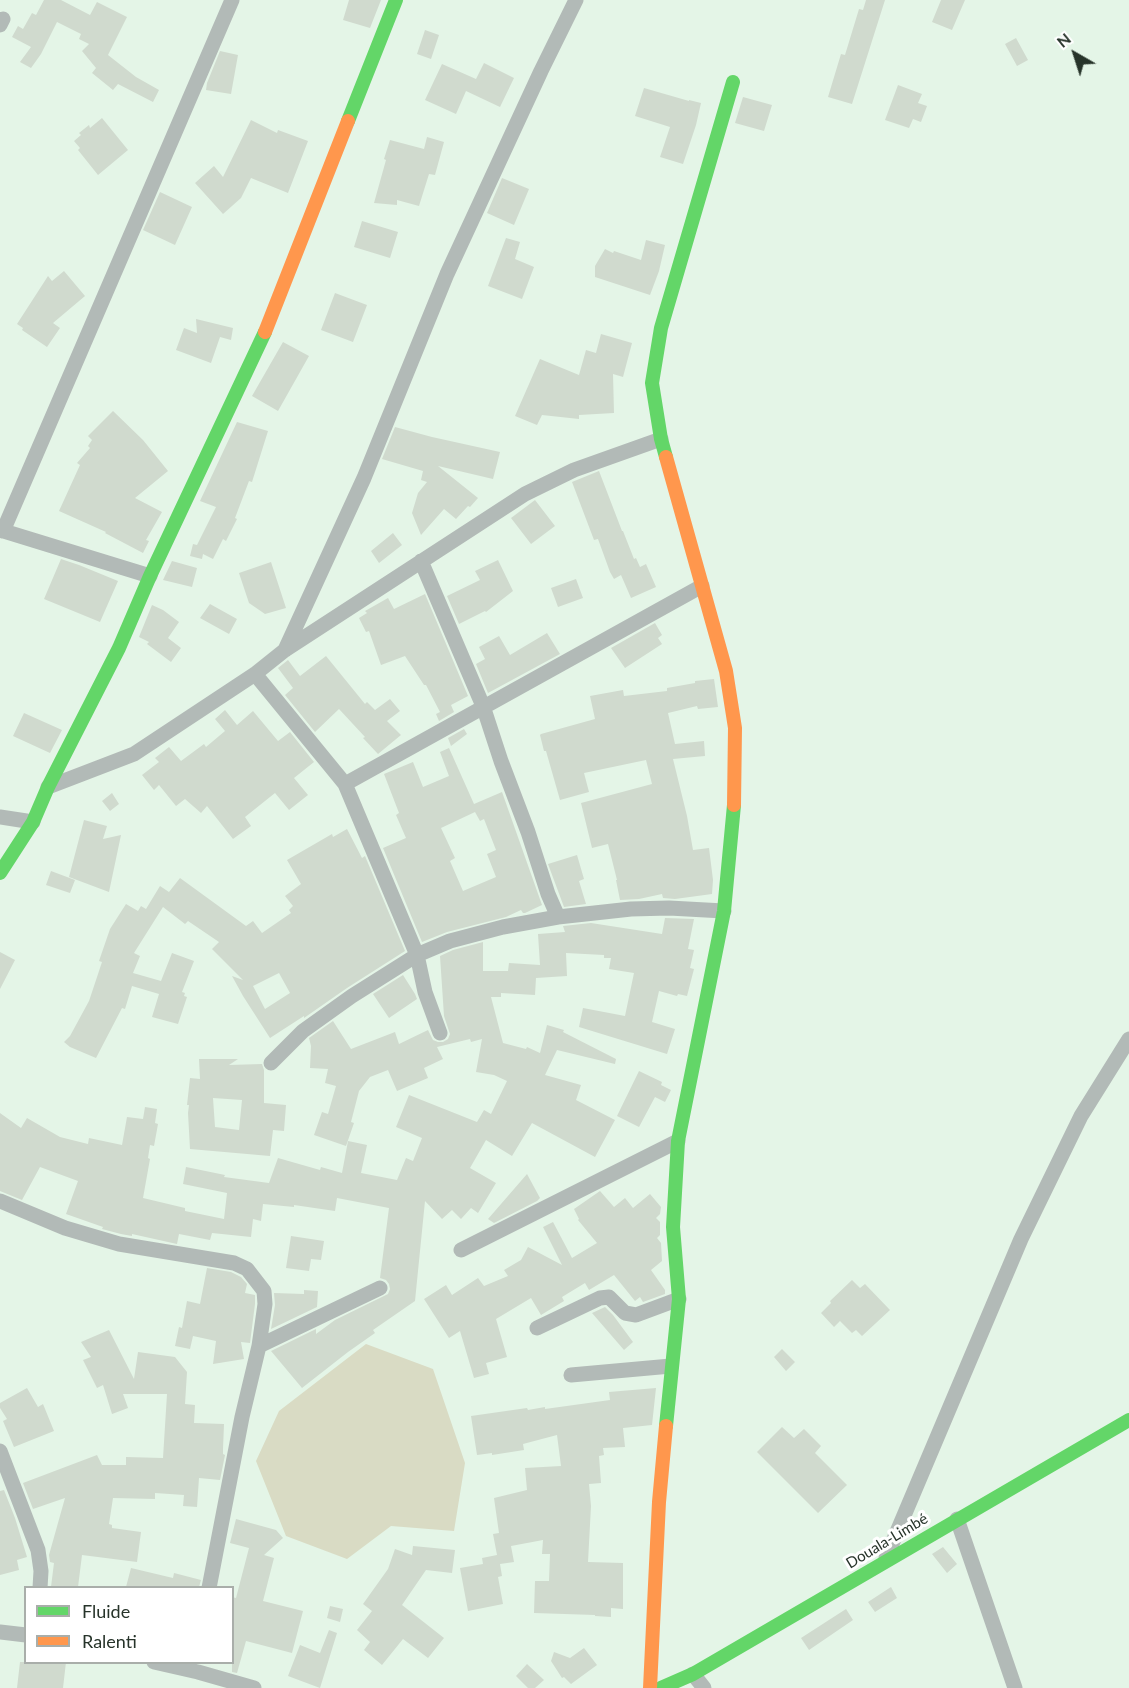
<!DOCTYPE html>
<html>
<head>
<meta charset="utf-8">
<style>
	body { margin:0 }
	#map { position:relative; width:1129px; height:1688px; overflow:hidden; background:#e4f5e7; font-family:Lato,sans-serif }
	canvas { display:block }
	.legend { position:absolute; left:24px; top:1586px; width:210px; height:78px; box-sizing:border-box; background:#fff; border:2px solid #a9aeaa; margin:0; padding:8px 10px; list-style:none; font-size:18px; color:#27342a }
	.legend li { display:flex; align-items:center; gap:12px; height:30px }
	.legend b { width:30px; border:2px solid #a9aeaa }
	.north { position:absolute; left:1045px; top:24px; width:60px; height:60px; -webkit-text-stroke:4px #fff; paint-order:stroke; rotate:321deg; font-size:16px; font-weight:700; line-height:24px; text-align:center; color:#27342a }
	.north::after { content:''; display:block; margin:auto; width:21px; height:27px; background:#27342a; clip-path:polygon(50% 0,100% 100%,50% 72%,0 100%) }
</style>
</head>
<body>
<div id="map">
<canvas width="1129" height="1688"></canvas>
<ul class="legend">
<li><b style="height:8px;background:#63d668"></b>Fluide</li>
<li><b style="height:8px;background:#ff974d"></b>Ralenti</li>
</ul>
<div class="north">N</div>
</div>
<script>
const context = document.querySelector('canvas').getContext('2d');
context.lineJoin = 'round';
function fill(path, color) { context.fillStyle = color; context.fill(path, 'evenodd'); }
const shape = rows => new Path2D(rows.map(r => 'M' + r).join(''));
function trace(path, color, width, dash) { context.strokeStyle = color; context.lineWidth = width; context.lineCap = dash ? 'butt' : 'round'; context.setLineDash(dash || []); context.stroke(path); }
function drawText(font, color, halo, rows, align = 'center') {
  context.font = font + ' Lato,sans-serif'; context.lineWidth = 6; context.setLineDash([]); context.textBaseline = 'middle'; context.strokeStyle = halo; context.fillStyle = color; for (const [text, x, y, turn = 0] of rows) {
    context.save(); context.translate(x, y); context.rotate((+turn || 0) * Math.PI / 180); context.textAlign = isNaN(turn) ? turn : align; if (halo) context.strokeText(text, 0, 0); context.fillText(text, 0, 0); context.restore();
  }
}
const green = shape([
	[366,1344,433,1369,465,1463,454,1531,391,1526,347,1559,286,1536,256,1461,279,1411]
]);
const building = shape([
	[44,0,61,0,90,15,97,2,127,17,108,55,136,77,159,90,153,102,118,84,113,90,92,73,96,68,82,51,89,44,79,39,81,34,57,22,41,54,31,68,20,62,31,47,12,37,18,26,23,29,32,13,36,15],
	[349,0,381,0,370,28,343,20],
	[866,0,885,0,852,104,828,97,841,54,845,55,859,9,863,10],
	[941,0,965,0,952,30,932,22],
	[425,30,439,35,431,59,417,54],
	[1016,38,1028,60,1017,66,1005,44],
	[220,51,238,55,231,94,206,90,207,83],
	[484,63,514,78,500,107,466,91,456,114,425,100,442,64,476,79],
	[898,85,922,94,918,103,927,106,921,122,913,119,909,128,885,120],
	[644,88,689,101,689,100,701,103,696,125,683,164,660,157,670,127,635,116],
	[743,97,772,105,764,131,735,123],
	[102,118,128,150,98,175,78,150,80,148,74,141,81,135,79,133,89,125,90,128],
	[251,120,277,133,278,130,308,141,288,193,251,178,241,198,223,214,195,183,214,166,223,177],
	[427,137,444,142,435,175,429,174,419,206,397,200,397,205,374,203,386,160,384,159,390,140,424,149],
	[502,178,529,189,514,225,487,213],
	[160,192,192,207,175,245,143,230],
	[362,221,398,232,390,258,354,247],
	[506,238,520,242,515,259,534,267,522,299,488,286],
	[646,240,665,245,659,271,650,295,595,277,595,266,605,249,613,253,614,251,641,260],
	[64,271,85,296,53,323,60,328,47,347,22,330,23,328,17,324,48,276,52,281],
	[335,293,367,305,353,342,321,330],
	[196,319,233,328,231,340,220,337,211,363,176,350,184,328,197,333],
	[601,334,632,343,623,377,613,374,614,413,579,415,579,419,542,415,537,425,515,416,540,359,579,375,586,350,596,353],
	[283,342,309,356,278,411,252,396],
	[113,411,143,440,168,471,135,498,162,512,146,540,149,541,143,553,105,533,106,532,59,511,80,465,77,463,90,448,88,446,92,440,88,436],
	[237,422,268,431,252,482,249,481,235,518,237,519,226,541,223,539,213,559,203,554,202,559,190,556,193,544,197,545,216,507,200,501],
	[395,427,432,437,500,452,493,479,438,466,478,498,470,507,468,506,456,519,444,509,421,535,412,513,418,493,427,482,421,480,423,471,382,459],
	[599,471,622,531,623,531,634,559,636,558,640,567,646,564,656,587,631,598,621,575,614,579,610,572,598,539,594,540,572,482],
	[535,500,555,526,531,544,511,518],
	[393,533,402,545,379,563,371,551],
	[61,559,79,565,118,581,100,622,44,599],
	[498,560,513,591,486,612,485,611,459,624,447,596,480,580,475,571],
	[172,561,197,568,192,587,163,580],
	[271,562,286,608,265,614,249,603,239,573],
	[576,579,583,598,558,607,551,588],
	[425,594,468,696,451,705,454,712,439,721,436,714,440,712,426,685,424,685,405,656,381,665,369,631,366,632,359,618,367,613,365,611,388,598,394,609],
	[210,604,237,619,229,634,200,618],
	[152,605,163,610,179,622,168,638,181,648,171,662,147,644,149,642,139,637],
	[655,623,662,635,658,638,662,644,625,668,611,648],
	[547,633,560,654,488,693,476,664,485,659,479,647,499,636,510,655],
	[326,656,365,704,367,702,375,710,390,699,400,711,387,721,401,735,378,754,363,738,365,737,339,709,315,732,285,695,293,688,278,668,288,660,300,676],
	[714,679,718,707,698,709,697,706,668,713,675,744,704,741,705,756,673,759,687,816,693,850,709,848,713,880,712,894,675,899,663,898,662,894,639,899,620,900,616,880,617,880,608,844,592,848,581,803,652,784,646,760,584,773,589,792,560,800,546,751,544,751,540,735,541,734,595,719,590,696,623,690,624,696,667,691,667,688,695,683,695,681],
	[225,710,237,725,253,711,278,741,290,732,314,762,294,778,308,795,289,810,275,793,245,817,251,826,233,839,207,806,201,813,185,799,176,806,159,785,154,790,142,775,159,762,155,758,169,747,181,761,204,744,206,747,225,731,215,719],
	[24,713,62,730,50,753,13,736],
	[464,729,467,734,451,746,448,738],
	[449,748,474,804,502,792,542,905,525,913,523,913,521,910,506,917,447,932,422,942,383,848,406,838,396,815,399,813,384,774,413,762,423,787,449,776,440,752],
	[475,812,480,821,484,819,496,850,487,854,496,877,463,891,450,861,455,858,441,828],
	[112,793,119,804,110,811,102,801],
	[84,820,107,826,103,839,121,835,109,892,69,877],
	[347,829,362,858,365,856,405,951,347,988,304,1018,304,1016,270,1038,243,996,232,976,243,980,212,949,219,942,188,921,185,924,163,907,134,953,140,956,133,973,161,981,172,953,194,961,182,992,185,993,184,996,187,997,178,1024,152,1017,159,994,132,986,125,1009,122,1008,96,1058,70,1047,64,1042,70,1036,89,1001,102,962,99,961,110,929,126,904,138,911,141,906,146,909,160,886,169,892,180,878,246,926,253,921,262,933,291,913,289,910,293,906,285,896,301,884,287,860,332,834,333,837],
	[279,973,290,993,265,1009,253,986],
	[577,855,584,879,579,881,586,904,564,907,548,864],
	[51,871,75,880,70,893,46,885],
	[665,918,694,919,688,949,694,950,690,968,694,969,687,996,678,994,677,996,659,991,652,1022,675,1029,667,1054,579,1027,583,1008,625,1016,634,973,609,969,611,958,604,958,604,955,566,953,567,976,536,978,535,995,501,993,501,997,491,997,503,1043,526,1049,527,1047,540,1053,547,1025,564,1030,563,1032,616,1059,615,1064,557,1050,545,1075,581,1085,576,1100,615,1120,595,1157,532,1123,512,1156,486,1140,470,1168,496,1183,478,1213,471,1208,461,1219,452,1210,442,1219,425,1201,415,1301,373,1330,375,1333,348,1352,302,1388,271,1351,316,1329,316,1334,335,1320,388,1294,390,1289,389,1284,386,1280,380,1278,389,1208,337,1198,335,1211,294,1205,294,1207,263,1204,261,1221,253,1219,251,1237,212,1233,210,1240,179,1234,177,1244,132,1234,132,1236,121,1234,102,1229,103,1227,66,1214,78,1181,40,1167,22,1200,0,1191,0,1113,21,1128,27,1118,60,1137,88,1144,89,1138,122,1145,127,1117,143,1119,145,1107,157,1109,155,1123,158,1124,154,1146,150,1145,148,1158,150,1159,143,1198,185,1208,185,1211,224,1219,227,1193,183,1184,186,1167,225,1175,224,1177,269,1183,278,1158,320,1170,321,1167,342,1173,348,1141,367,1145,361,1173,397,1180,406,1158,413,1161,422,1138,396,1127,409,1095,477,1122,484,1110,491,1114,507,1081,494,1075,476,1072,482,1039,471,1042,470,1039,437,1047,443,1059,424,1068,428,1078,397,1091,388,1070,370,1077,359,1091,351,1122,354,1123,346,1146,314,1135,322,1112,328,1114,336,1086,325,1083,328,1069,310,1068,311,1046,309,1038,333,1021,351,1049,395,1032,399,1044,428,1030,433,1040,438,1042,443,1042,448,1039,450,1034,444,1016,440,956,453,950,483,942,483,971,508,971,509,963,540,965,538,934,565,932,563,926,591,923,662,934],
	[0,952,15,960,0,989],
	[403,975,415,994,417,999,389,1018,373,994],
	[199,1059,238,1059,229,1065,262,1064,264,1070,264,1103,286,1105,284,1131,273,1130,270,1156,190,1149,188,1113,189,1105,187,1105,190,1078,200,1079],
	[213,1098,242,1100,239,1130,215,1127],
	[639,1071,662,1082,661,1085,671,1090,665,1102,655,1097,639,1127,617,1116],
	[527,1174,540,1198,537,1201,494,1223,488,1219],
	[600,1191,614,1207,625,1198,633,1208,650,1194,661,1207,660,1214,656,1218,660,1222,660,1235,657,1238,661,1243,662,1261,651,1270,665,1290,665,1294,643,1302,640,1297,635,1301,614,1275,589,1290,585,1283,562,1297,564,1301,541,1315,531,1298,496,1319,507,1357,486,1363,489,1374,474,1378,460,1331,449,1338,424,1299,446,1285,452,1295,478,1278,484,1286,508,1276,504,1270,521,1260,528,1247,562,1265,543,1227,553,1222,572,1258,597,1243,578,1220,579,1219,574,1209],
	[291,1236,324,1241,321,1260,311,1259,309,1271,286,1268],
	[207,1268,231,1272,241,1277,247,1284,245,1293,255,1295,255,1304,250,1343,241,1342,244,1359,213,1364,216,1341,193,1336,190,1349,175,1346,179,1327,182,1328,187,1301,200,1304],
	[852,1280,860,1288,865,1284,890,1310,862,1336,856,1330,852,1333,840,1321,834,1327,821,1313,831,1303,830,1301],
	[304,1290,318,1291,317,1307,271,1329,275,1305,274,1293,304,1294],
	[605,1307,613,1315,633,1342,624,1350,592,1313],
	[109,1330,134,1379,138,1352,175,1357,187,1372,185,1404,195,1405,194,1423,224,1424,223,1449,223,1454,225,1455,220,1480,199,1478,197,1507,183,1506,184,1495,155,1493,155,1499,113,1498,109,1524,112,1525,112,1528,141,1532,137,1562,82,1555,78,1587,51,1587,54,1563,50,1562,49,1555,65,1498,33,1509,23,1483,97,1455,102,1465,126,1465,126,1457,163,1458,167,1394,123,1394,128,1408,112,1414,103,1385,97,1388,83,1360,91,1357,81,1342],
	[782,1349,795,1362,786,1371,774,1357],
	[27,1388,38,1407,43,1404,54,1431,14,1447,3,1421,7,1419,0,1408,0,1403],
	[656,1388,652,1425,623,1428,625,1447,603,1448,604,1455,599,1456,601,1483,589,1484,591,1506,588,1562,623,1563,623,1609,611,1608,611,1617,595,1616,595,1615,534,1613,535,1581,549,1581,550,1554,542,1554,543,1540,511,1546,514,1562,500,1564,502,1576,498,1577,503,1604,468,1611,460,1568,483,1564,482,1558,497,1555,493,1534,499,1533,494,1498,527,1490,525,1468,561,1466,557,1435,523,1444,524,1450,492,1455,492,1453,477,1455,471,1416,527,1408,528,1410,545,1407,545,1409,610,1400,609,1392],
	[782,1427,794,1438,804,1429,821,1446,815,1453,847,1485,818,1513,757,1452],
	[4,1490,15,1518,27,1557,17,1560,19,1570,0,1575,0,1491],
	[236,1519,276,1530,283,1538,264,1555,274,1558,263,1601,303,1611,292,1653,246,1641,237,1673,232,1672,232,1597,236,1598,249,1548,230,1543],
	[413,1546,455,1550,452,1573,426,1570,402,1605,444,1638,428,1658,403,1639,382,1665,364,1650,370,1642,357,1630,372,1611,363,1604,388,1569,395,1549,412,1555],
	[943,1547,957,1564,947,1573,932,1554],
	[131,1568,173,1578,174,1573,201,1580,199,1587,126,1587],
	[891,1587,897,1598,875,1612,868,1602],
	[330,1606,343,1609,340,1622,327,1618],
	[846,1609,853,1620,809,1650,801,1638],
	[329,1630,337,1633,320,1688,288,1676,300,1645,320,1653],
	[584,1648,597,1665,571,1684,564,1677,562,1678,551,1661,554,1652,570,1658],
	[20,1662,66,1662,63,1688,17,1688],
	[527,1664,544,1680,535,1688,528,1688,516,1676]
]);
const street = shape([
	[0,25,3,19],
	[0,530,150,576],
	[3,531,232,0],
	[285,650,364,478,447,274,541,71,576,0],
	[255,674,345,784,417,955,450,941,503,927,558,917,548,894,528,832,501,761,483,706,421,561],
	[345,784,702,586],
	[48,787,134,754,255,674,285,650,525,494,574,470,661,439],
	[0,817,33,822],
	[558,917,631,909,669,908,724,911],
	[271,1063,303,1031,352,996,417,955,425,992,440,1033],
	[0,1201,65,1228,119,1244,234,1263,247,1269,264,1291,265,1304,259,1346,242,1417,209,1588],
	[461,1250,678,1141],
	[537,1328,600,1298,609,1297,625,1313,636,1315,679,1299],
	[259,1346,380,1288],
	[571,1375,671,1366],
	[0,1451,38,1550,41,1571,40,1588],
	[957,1519,1015,1688],
	[886,1558,1021,1239,1081,1116,1129,1039],
	[0,1632,26,1635],
	[154,1662,198,1672,254,1688],
	[693,1674,704,1688]
]);
const fast = shape([
	[348,121,396,0],
	[666,457,661,439,652,383,661,328,733,82],
	[0,873,33,822,48,787,119,648,150,576,265,332],
	[666,1426,679,1299,673,1227,678,1141,724,911,734,805],
	[661,1688,693,1674,1129,1420]
]);
const slow = shape([
	[265,332,348,121],
	[666,457,726,671,735,728,734,805],
	[650,1688,659,1502,666,1426]
]);
const streetNames = [
	["Douala-Limbé",887,1541,-31]
];
fill(green, '#d9dbc4');
fill(building, '#d0dace');
trace(street, '#b2bab7', 15);
trace(fast, '#63d668', 14);
trace(slow, '#ff974d', 14);
drawText('15px', '#27342a', '#fff', streetNames);
</script>
</body>
</html>
